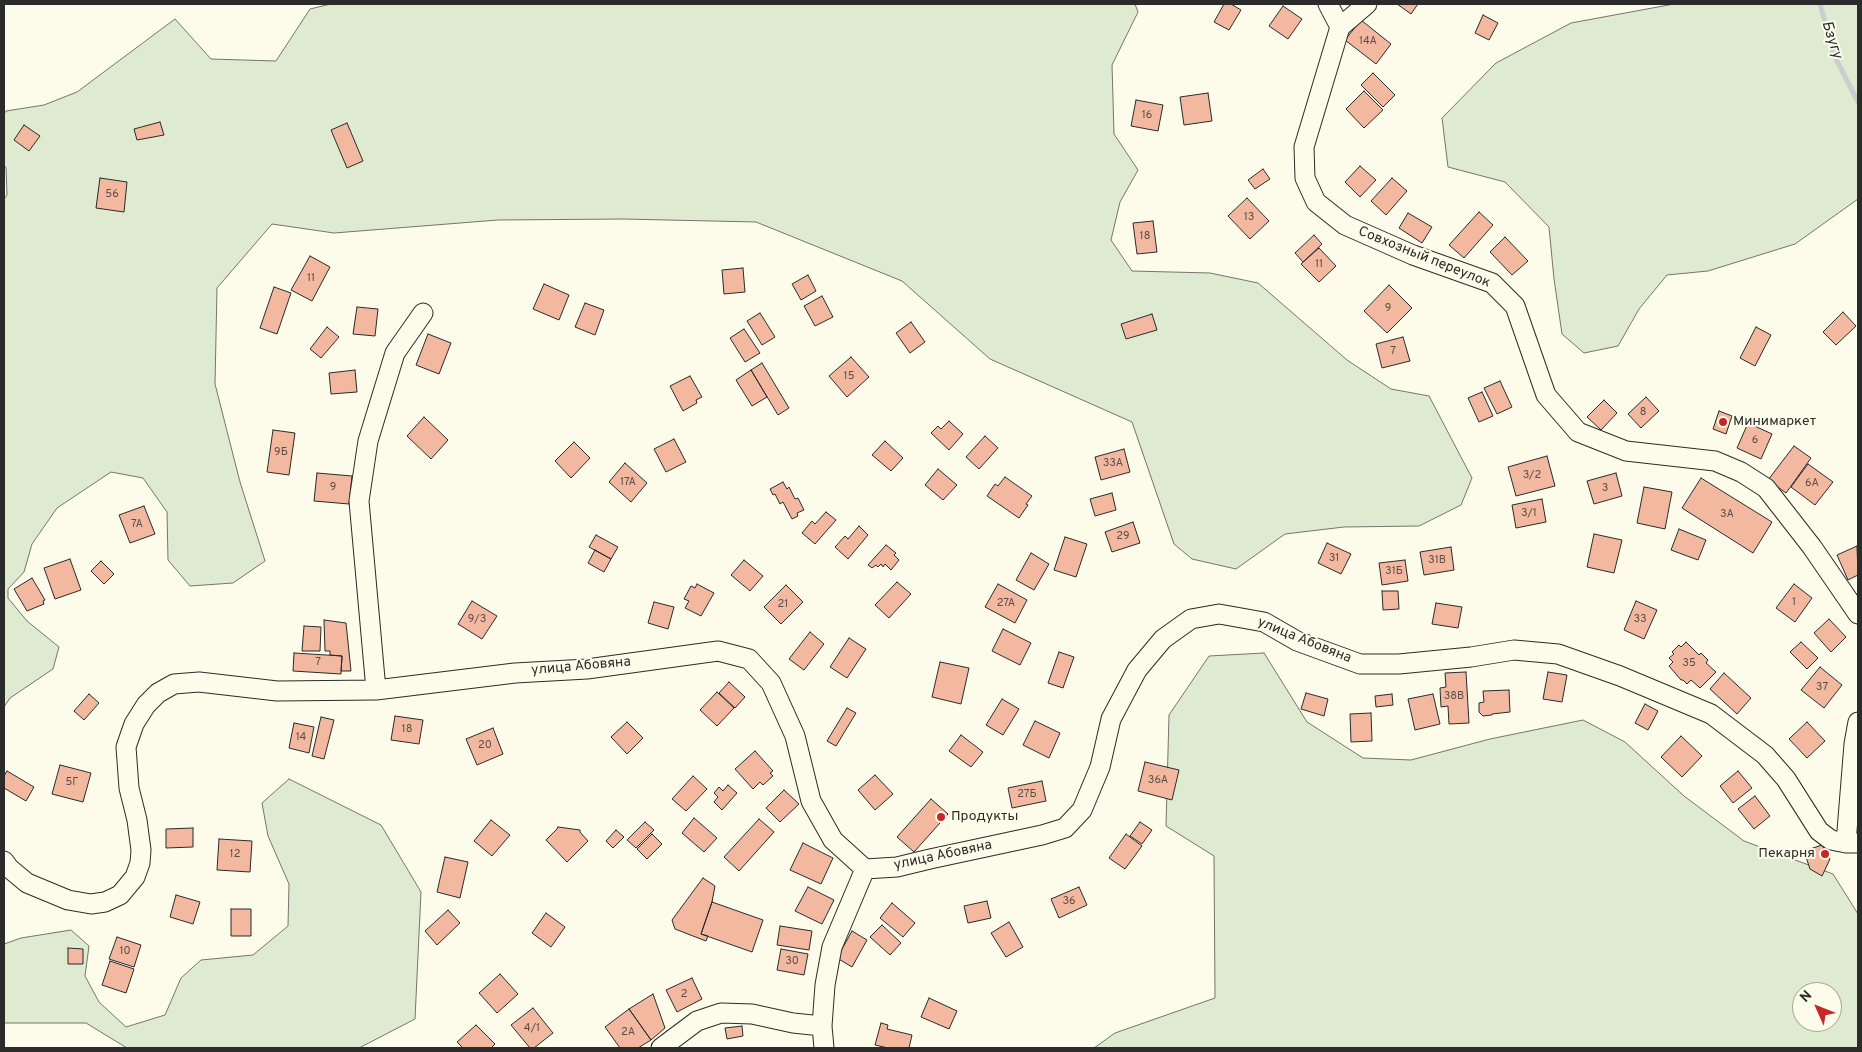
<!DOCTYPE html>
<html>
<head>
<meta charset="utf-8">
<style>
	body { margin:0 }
	#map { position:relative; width:1862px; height:1052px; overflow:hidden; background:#fdfbea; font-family:Overpass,sans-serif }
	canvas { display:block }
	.frame { position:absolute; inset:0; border:5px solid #2b2b2b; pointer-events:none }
	.north { position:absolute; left:1792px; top:982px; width:50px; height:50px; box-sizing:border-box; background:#fdfbea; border:1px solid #a9a89e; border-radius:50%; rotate:314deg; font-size:14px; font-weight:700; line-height:20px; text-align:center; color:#2b2b2b }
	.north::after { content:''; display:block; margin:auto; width:18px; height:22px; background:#c62828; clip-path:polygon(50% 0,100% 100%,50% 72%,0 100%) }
</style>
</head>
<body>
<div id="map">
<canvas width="1862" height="1052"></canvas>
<div class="frame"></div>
<div class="north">N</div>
</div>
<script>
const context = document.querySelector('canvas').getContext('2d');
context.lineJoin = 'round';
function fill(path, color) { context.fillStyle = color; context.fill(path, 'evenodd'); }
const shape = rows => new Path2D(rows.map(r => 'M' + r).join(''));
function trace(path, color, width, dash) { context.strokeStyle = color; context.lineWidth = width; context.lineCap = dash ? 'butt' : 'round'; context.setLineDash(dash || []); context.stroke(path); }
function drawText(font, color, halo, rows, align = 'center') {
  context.font = font + ' Overpass,sans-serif'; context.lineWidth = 4; context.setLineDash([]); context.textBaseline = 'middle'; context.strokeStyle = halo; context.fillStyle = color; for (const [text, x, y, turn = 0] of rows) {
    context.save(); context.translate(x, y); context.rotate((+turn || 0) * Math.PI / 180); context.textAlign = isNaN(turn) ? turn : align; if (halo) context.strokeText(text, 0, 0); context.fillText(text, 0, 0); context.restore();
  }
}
const green = shape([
	[331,4,1135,4,1138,12,1112,65,1114,134,1138,170,1120,202,1111,240,1132,271,1210,273,1258,283,1347,360,1391,389,1429,396,1472,478,1461,505,1419,526,1344,527,1285,534,1236,569,1192,559,1174,544,1132,422,990,359,902,281,756,222,623,219,498,220,334,233,272,224,217,288,215,384,240,482,265,561,233,583,190,586,168,560,167,512,143,478,111,472,57,508,32,544,24,572,8,589,8,598,27,621,59,647,53,669,10,698,4,707,4,199,7,195,6,168,4,165,4,114,6,111,44,105,77,92,175,19,211,59,276,61,310,9,331,4],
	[1674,4,1858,4,1858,199,1795,244,1708,271,1667,275,1639,309,1618,346,1584,353,1562,334,1554,279,1549,227,1505,182,1448,167,1442,118,1496,63,1571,23,1674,4],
	[1264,653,1307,722,1363,758,1411,760,1490,739,1583,720,1625,742,1684,796,1744,841,1833,874,1858,914,1858,1048,1094,1048,1115,1033,1215,998,1214,856,1166,826,1169,715,1209,656,1264,653],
	[1802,992,1832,992,1832,1022,1802,1022,1802,992],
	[289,779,381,825,421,892,415,1019,359,1048,127,1048,86,1023,4,1023,4,944,21,938,71,930,89,946,85,976,99,1002,126,1027,165,1015,181,978,201,960,253,955,288,926,289,884,268,836,262,803,289,779]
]);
const stream = shape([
	[1820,4,1834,55,1858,102]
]);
const building = shape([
	[1224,4,1231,4,1241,10,1229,30,1214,22,1224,4],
	[1397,4,1418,4,1411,14,1397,4],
	[1283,6,1302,19,1288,39,1269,26,1283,6],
	[1483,15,1498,23,1489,40,1475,33,1483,15],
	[1361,20,1391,44,1376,64,1345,40,1361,20],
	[1373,73,1395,95,1383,107,1361,85,1373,73],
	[1364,91,1383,110,1364,128,1346,109,1364,91],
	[1208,93,1212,121,1184,125,1180,97,1208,93],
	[1136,100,1163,105,1158,131,1131,126,1136,100],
	[160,122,164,135,137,140,134,129,160,122],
	[347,123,363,161,347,168,331,130,347,123],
	[24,125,40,136,29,151,14,140,24,125],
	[1360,166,1376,180,1360,197,1345,182,1360,166],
	[1263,169,1270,179,1255,189,1248,180,1263,169],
	[100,178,127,182,124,212,96,208,100,178],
	[1392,178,1407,191,1386,215,1371,201,1392,178],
	[1247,198,1269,221,1250,239,1228,216,1247,198],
	[1479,212,1493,225,1464,258,1449,245,1479,212],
	[1408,213,1432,227,1422,243,1399,228,1408,213],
	[1153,221,1157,252,1137,254,1133,223,1153,221],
	[1314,235,1322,244,1303,262,1295,253,1314,235],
	[1505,237,1528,261,1512,275,1490,252,1505,237],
	[1319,248,1336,266,1319,282,1301,264,1319,248],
	[310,256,330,267,312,301,291,290,310,256],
	[743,268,745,292,724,294,722,270,743,268],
	[808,275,816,291,801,300,792,284,808,275],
	[544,284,569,295,559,320,533,309,544,284],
	[1389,285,1412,308,1387,333,1364,311,1389,285],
	[274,287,291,293,277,334,260,328,274,287],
	[822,296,833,317,815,326,804,306,822,296],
	[585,303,604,310,595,335,575,327,585,303],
	[357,307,378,309,375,336,353,334,357,307],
	[1843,312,1856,326,1836,345,1823,332,1843,312],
	[760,313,775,337,762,345,747,321,760,313],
	[1152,314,1157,330,1126,339,1121,324,1152,314],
	[911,322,925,342,910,353,896,333,911,322],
	[327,327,339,337,321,358,310,349,327,327],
	[1756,327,1771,335,1755,366,1740,358,1756,327],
	[744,329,760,353,745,362,730,338,744,329],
	[428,334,451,343,439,374,416,365,428,334],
	[1403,337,1410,361,1382,368,1376,344,1403,337],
	[851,357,869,377,847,397,829,376,851,357],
	[762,363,789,408,778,415,751,370,762,363],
	[355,370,357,392,331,394,329,373,355,370],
	[751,370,767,397,752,406,736,380,751,370],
	[690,376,702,397,696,400,697,403,683,411,670,386,690,376],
	[1500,381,1512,407,1497,414,1484,388,1500,381],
	[1482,392,1493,416,1479,422,1468,398,1482,392],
	[1646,397,1659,411,1641,428,1628,414,1646,397],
	[1604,400,1617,413,1601,430,1587,417,1604,400],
	[1719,411,1732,416,1726,434,1713,429,1719,411],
	[424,417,448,440,431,459,407,436,424,417],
	[949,421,963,434,949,450,931,433,938,426,941,429,949,421],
	[1748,423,1772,434,1761,459,1737,448,1748,423],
	[273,430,295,433,289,475,267,472,273,430],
	[985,436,998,448,979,469,966,457,985,436],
	[674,439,686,462,666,472,654,449,674,439],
	[885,441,903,458,891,471,872,455,885,441],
	[574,442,590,458,571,478,555,461,574,442],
	[1794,446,1811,458,1786,493,1768,480,1794,446],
	[1124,449,1130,472,1101,480,1095,457,1124,449],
	[1547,456,1555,486,1516,496,1508,467,1547,456],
	[625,463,647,483,631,502,609,482,625,463],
	[1808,464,1833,482,1815,505,1791,487,1808,464],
	[938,469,957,485,943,500,925,485,938,469],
	[317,473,352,476,349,504,314,501,317,473],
	[1616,473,1622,496,1594,504,1587,481,1616,473],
	[1005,477,1032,496,1026,504,1028,505,1019,518,987,496,995,484,998,486,1005,477],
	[1701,478,1772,522,1753,553,1682,508,1701,478],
	[783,482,787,489,789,487,795,499,798,498,804,510,797,513,798,516,792,519,783,502,780,504,775,494,773,495,770,489,783,482],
	[1644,487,1672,492,1665,529,1637,523,1644,487],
	[1112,493,1116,510,1095,516,1090,499,1112,493],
	[1542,499,1546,522,1516,528,1512,505,1542,499],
	[144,506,155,534,130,543,119,515,144,506],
	[826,512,836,520,815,544,802,533,812,521,815,524,826,512],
	[1133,522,1140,543,1112,552,1105,532,1133,522],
	[859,526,868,535,848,559,835,547,845,536,848,539,859,526],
	[1679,529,1706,540,1698,560,1671,550,1679,529],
	[1594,534,1622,540,1614,573,1587,567,1594,534],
	[596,535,618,547,611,559,589,547,596,535],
	[1065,537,1087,544,1076,577,1054,570,1065,537],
	[1327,543,1351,554,1341,574,1318,563,1327,543],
	[886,545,896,553,894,555,899,560,891,570,885,564,883,567,881,564,878,567,876,565,872,568,868,565,886,545],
	[1857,546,1858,575,1848,580,1837,555,1857,546],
	[1451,547,1454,570,1424,575,1420,552,1451,547],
	[595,550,611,559,604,572,588,563,595,550],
	[1031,553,1049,564,1034,590,1016,580,1031,553],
	[70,559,81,590,55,599,44,568,70,559],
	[744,560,763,576,750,591,731,575,744,560],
	[1405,560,1408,581,1382,585,1379,563,1405,560],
	[101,561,114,574,104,584,91,571,101,561],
	[32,578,45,600,43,601,44,604,27,611,14,589,32,578],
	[897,582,911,594,889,618,875,605,897,582],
	[697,584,714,593,701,616,685,608,689,601,684,599,691,586,695,588,697,584],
	[998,584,1027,600,1015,623,985,607,998,584],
	[1794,584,1812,598,1795,622,1776,608,1794,584],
	[786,585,803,602,781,624,764,607,786,585],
	[1382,591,1398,591,1399,609,1383,610,1382,591],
	[472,601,497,616,482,639,458,624,472,601],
	[1636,601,1657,610,1644,639,1624,630,1636,601],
	[654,602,674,607,668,629,648,623,654,602],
	[1436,603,1462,607,1458,628,1432,624,1436,603],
	[1829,619,1846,637,1831,652,1814,633,1829,619],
	[324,620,346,623,351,671,341,671,342,656,330,655,330,651,325,651,324,620],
	[304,626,321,627,320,651,302,651,304,626],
	[1003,629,1031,643,1020,665,992,651,1003,629],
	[810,632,824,644,804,670,789,659,810,632],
	[849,638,866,649,847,678,830,667,849,638],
	[1686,642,1699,655,1701,653,1708,660,1706,663,1716,672,1700,688,1691,680,1687,684,1683,680,1681,680,1669,666,1673,662,1669,658,1674,654,1672,652,1679,645,1681,647,1686,642],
	[1801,642,1818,658,1807,669,1790,652,1801,642],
	[1059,652,1074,657,1063,688,1048,683,1059,652],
	[294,653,342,656,341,674,293,671,294,653],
	[940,662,969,668,961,704,932,697,940,662],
	[1820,667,1842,685,1824,708,1801,690,1820,667],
	[1466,672,1469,723,1449,724,1448,706,1441,707,1440,688,1446,687,1445,673,1466,672],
	[1548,672,1567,675,1562,702,1543,699,1548,672],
	[1724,673,1751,698,1737,714,1710,689,1724,673],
	[729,682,745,697,735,708,719,693,729,682],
	[1509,690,1510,712,1492,714,1492,715,1483,716,1479,712,1479,703,1484,702,1483,691,1509,690],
	[717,692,734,708,717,726,700,710,717,692],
	[1306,693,1328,699,1324,716,1301,709,1306,693],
	[89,694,99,703,84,720,74,711,89,694],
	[1392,694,1393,705,1376,707,1375,696,1392,694],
	[1433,694,1440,724,1415,730,1408,699,1433,694],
	[1002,699,1019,709,1003,735,986,725,1002,699],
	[1645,704,1658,711,1648,730,1635,723,1645,704],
	[847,708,856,713,836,746,827,741,847,708],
	[1371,713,1372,741,1351,742,1350,714,1371,713],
	[395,716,423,720,419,744,391,740,395,716],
	[321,717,334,720,324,759,312,756,321,717],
	[1035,721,1060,733,1049,758,1023,745,1035,721],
	[627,722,643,738,627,754,611,737,627,722],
	[1807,722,1825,741,1807,758,1789,739,1807,722],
	[294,723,314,727,309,753,289,748,294,723],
	[493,728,503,754,477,765,466,739,493,728],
	[961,735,983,752,971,767,949,751,961,735],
	[1681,736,1702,756,1682,777,1661,757,1681,736],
	[755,751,773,771,770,773,773,776,763,785,760,782,753,789,735,769,755,751],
	[1145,762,1179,770,1172,800,1138,791,1145,762],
	[60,765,91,773,83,802,52,794,60,765],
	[7,771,34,787,26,801,4,788,4,776,7,771],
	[1738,771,1752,788,1733,803,1720,786,1738,771],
	[875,775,893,794,875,810,858,790,875,775],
	[693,776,707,789,686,811,672,799,693,776],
	[1042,781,1046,801,1012,808,1008,788,1042,781],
	[728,785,737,793,722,810,714,802,718,797,714,793,719,787,723,791,728,785],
	[784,790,799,804,780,822,766,808,784,790],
	[1755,796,1770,816,1754,829,1738,809,1755,796],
	[931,799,948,814,914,852,897,837,931,799],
	[694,818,717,838,704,852,682,833,694,818],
	[759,819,774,832,739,871,724,857,759,819],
	[491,820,510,835,492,856,474,841,491,820],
	[645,822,654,830,636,848,627,840,645,822],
	[1140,822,1152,830,1142,844,1130,836,1140,822],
	[558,827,580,830,580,832,588,841,567,862,546,840,557,829,558,827],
	[193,828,193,847,166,848,166,829,193,828],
	[616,830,624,837,613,848,606,841,616,830],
	[652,834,662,844,647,859,637,849,652,834],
	[1126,834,1142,846,1125,869,1109,858,1126,834],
	[219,839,252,841,250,872,217,870,219,839],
	[803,843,833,858,821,884,790,870,803,843],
	[1822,845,1830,859,1822,876,1810,869,1804,851,1822,845],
	[445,857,468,862,460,898,437,892,445,857],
	[703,878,715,886,712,902,701,934,708,936,706,941,675,929,672,920,703,878],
	[808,887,834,900,822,924,795,911,808,887],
	[1079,887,1087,905,1059,918,1051,899,1079,887],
	[176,895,200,902,193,924,170,917,176,895],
	[987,901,991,918,968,923,964,906,987,901],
	[712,902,763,920,752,952,701,934,712,902],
	[892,903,915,923,903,937,880,918,892,903],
	[231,909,251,909,251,936,231,936,231,909],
	[448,910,460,923,437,945,425,931,448,910],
	[546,913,565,927,551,947,532,933,546,913],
	[1009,922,1023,947,1006,957,991,933,1009,922],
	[882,925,901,943,890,955,870,937,882,925],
	[780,926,812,931,809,950,777,945,780,926],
	[852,931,867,940,852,967,837,958,852,931],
	[117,937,141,945,134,967,109,959,117,937],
	[68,948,83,949,83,964,68,964,68,948],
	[781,949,808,954,804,975,777,970,781,949],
	[110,961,134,969,126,993,102,985,110,961],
	[500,974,518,994,497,1013,479,993,500,974],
	[692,978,702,999,677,1012,666,990,692,978],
	[653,994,665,1028,651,1040,629,1009,653,994],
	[929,998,957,1011,949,1029,921,1017,929,998],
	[533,1008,553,1033,534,1048,530,1048,511,1025,533,1008],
	[629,1009,651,1040,638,1048,620,1048,605,1027,629,1009],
	[881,1023,888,1025,887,1029,912,1035,909,1048,888,1048,875,1045,881,1023],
	[476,1025,495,1044,491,1048,463,1048,457,1042,476,1025],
	[742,1026,743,1036,727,1039,725,1028,742,1026]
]);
const minor = shape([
	[1328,4,1340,27,1304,147,1305,178,1316,202,1345,225,1413,255,1492,283,1515,306,1546,395,1578,432,1626,451,1715,461,1741,472,1766,488,1812,547,1858,614],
	[1340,27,1367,4],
	[376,690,359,501,368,441,395,353,423,313],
	[1846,843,1854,744,1858,722],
	[4,861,9,868,27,883,68,900,91,904,105,902,120,895,135,877,140,863,141,850,137,820,129,788,126,747,134,724,146,705,158,693,174,684,199,682,277,691,376,690,515,673,587,669,718,651,749,659,771,683,795,736,811,801,833,840,865,869,897,867,930,859,1042,835,1065,828,1082,810,1100,767,1111,719,1137,670,1163,639,1191,619,1219,614,1264,622,1297,641,1360,664,1399,664,1471,657,1514,650,1558,654,1620,676,1711,714,1765,755,1786,779,1819,831,1831,840,1846,843,1858,843],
	[661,1048,697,1021,721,1013,752,1014,793,1023,822,1026],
	[824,1048,822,1026,825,985,832,947,865,869]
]);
const markers = [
	[1723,422,5,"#c62828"],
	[941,817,5,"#c62828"],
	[1825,854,5,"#c62828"]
];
const numberNames = [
	["14А",1368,42],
	["16",1147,116],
	["56",112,195],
	["13",1249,218],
	["18",1145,237],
	["11",1319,265],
	["11",311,279],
	["9",1388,309],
	["7",1393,352],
	["15",849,377],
	["8",1643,413],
	["6",1755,441],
	["9Б",281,453],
	["33А",1113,464],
	["3/2",1532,476],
	["17А",628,483],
	["6А",1812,484],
	["9",333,488],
	["3",1605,489],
	["3/1",1529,514],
	["3А",1727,515],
	["7А",137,525],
	["29",1123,537],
	["31",1334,559],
	["31В",1437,561],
	["31Б",1394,572],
	["1",1794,603],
	["27А",1006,604],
	["21",783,605],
	["9/3",477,620],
	["33",1640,620],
	["7",318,663],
	["35",1689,664],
	["37",1822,688],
	["38В",1454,697],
	["18",407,730],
	["14",301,738],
	["20",485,746],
	["36А",1158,781],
	["5Г",72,783],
	["27Б",1027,795],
	["12",235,855],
	["36",1069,902],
	["10",125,952],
	["30",792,962],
	["2",684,995],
	["4/1",532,1029],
	["2А",628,1033]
];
const streetNames = [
	["Совхозный переулок",1424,258,22],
	["улица Абовяна",1304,641,22],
	["улица Абовяна",581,667,-5],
	["улица Абовяна",943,856,-12]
];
const poiNames = [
	["Минимаркет",1733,422],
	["Продукты",951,817],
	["Пекарня",1815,854,"right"]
];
const waterNames = [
	["Бзугу",1831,40,72]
];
fill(green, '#deebd1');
trace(green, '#74746e', 1);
trace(stream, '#c7d0d0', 5);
fill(building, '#f2b8a0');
trace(building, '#2b2b2b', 1);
trace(minor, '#2b2b2b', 21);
trace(minor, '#fdfbea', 19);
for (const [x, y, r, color] of markers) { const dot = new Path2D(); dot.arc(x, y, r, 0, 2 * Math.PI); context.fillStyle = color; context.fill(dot); trace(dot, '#fdfbea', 2); }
drawText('11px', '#5d4e48', null, numberNames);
drawText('14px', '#2b2b2b', '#fdfbea', streetNames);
drawText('14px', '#2b2b2b', '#fdfbea', poiNames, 'left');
drawText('italic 15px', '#2b2b2b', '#fdfbea', waterNames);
</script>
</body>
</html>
